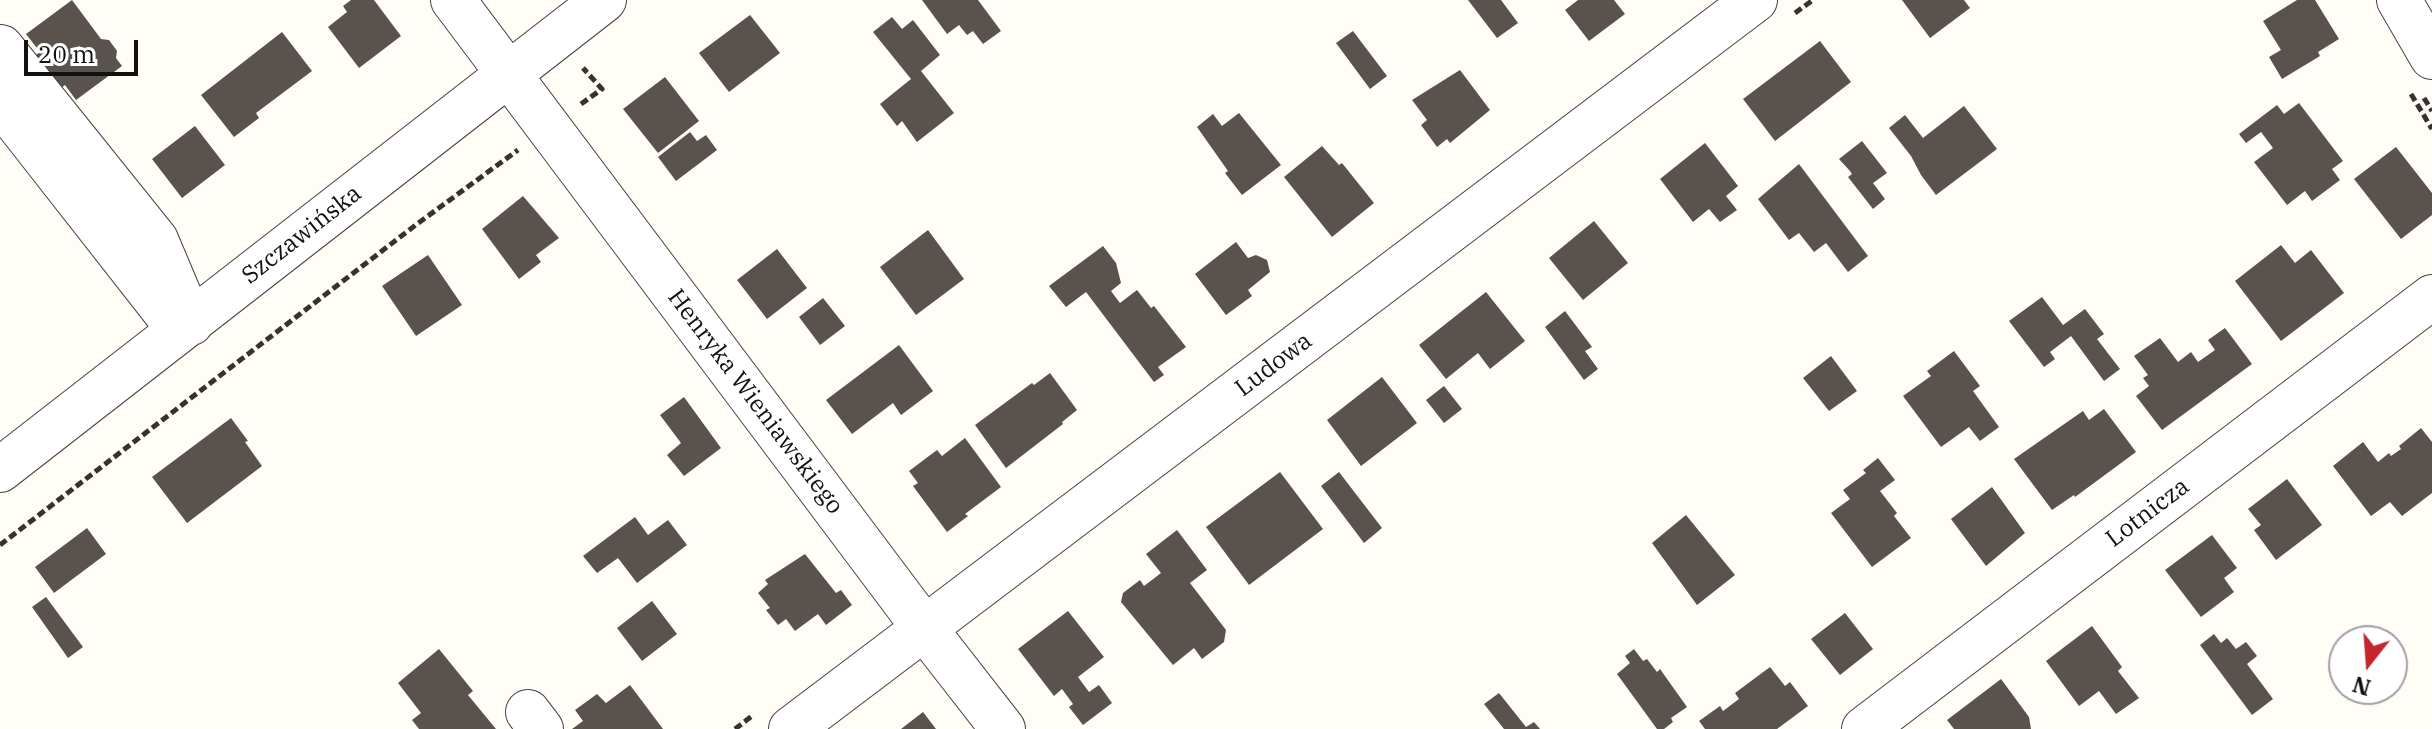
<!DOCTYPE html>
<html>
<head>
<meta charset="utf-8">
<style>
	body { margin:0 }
	#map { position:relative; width:2432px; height:729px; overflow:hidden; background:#fffdf5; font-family:"IBM Plex Serif",serif }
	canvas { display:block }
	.north { position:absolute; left:2328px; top:625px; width:80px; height:80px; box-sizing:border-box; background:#fff; border:2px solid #a0a0a0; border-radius:50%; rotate:197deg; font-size:22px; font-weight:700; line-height:32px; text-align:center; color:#111 }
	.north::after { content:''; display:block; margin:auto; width:28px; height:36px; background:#c4262e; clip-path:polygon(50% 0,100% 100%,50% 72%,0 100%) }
	.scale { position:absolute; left:24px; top:40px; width:114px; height:36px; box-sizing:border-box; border:4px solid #111; border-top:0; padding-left:10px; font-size:24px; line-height:28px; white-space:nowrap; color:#111; -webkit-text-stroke:6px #fff; paint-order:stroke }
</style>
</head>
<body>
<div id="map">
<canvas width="2432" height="729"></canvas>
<div class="north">N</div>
<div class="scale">20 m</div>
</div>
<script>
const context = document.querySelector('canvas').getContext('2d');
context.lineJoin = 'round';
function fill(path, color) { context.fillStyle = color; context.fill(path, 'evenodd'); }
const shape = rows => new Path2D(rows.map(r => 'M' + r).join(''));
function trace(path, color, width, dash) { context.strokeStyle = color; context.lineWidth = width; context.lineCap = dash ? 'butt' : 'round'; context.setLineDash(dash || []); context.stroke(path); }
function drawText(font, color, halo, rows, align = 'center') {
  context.font = font + ' "IBM Plex Serif",serif'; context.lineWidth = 8; context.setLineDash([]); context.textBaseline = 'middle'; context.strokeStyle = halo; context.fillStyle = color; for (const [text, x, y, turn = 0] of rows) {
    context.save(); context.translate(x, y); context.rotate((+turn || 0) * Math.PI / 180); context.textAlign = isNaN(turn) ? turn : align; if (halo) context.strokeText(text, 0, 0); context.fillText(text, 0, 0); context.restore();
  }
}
const building = shape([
	[72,0,101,39,109,40,117,51,116,58,122,66,76,100,65,85,61,88,36,55,40,52,26,34],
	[351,0,374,0,401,36,359,68,328,27,347,12,343,6],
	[922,0,978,0,1001,31,983,44,973,31,967,35,959,25,947,34],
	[1468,0,1501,0,1518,23,1497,38],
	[1578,0,1614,0,1625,14,1589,41,1565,10],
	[1902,0,1964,0,1970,8,1930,38],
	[2297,0,2315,0,2339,39,2318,52,2320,56,2282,79,2269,57,2281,50,2263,21],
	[750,15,780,53,729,92,699,53],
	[892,17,902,29,913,20,940,55,921,71,954,113,917,142,902,121,897,126,880,104,911,79,873,32],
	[1353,31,1387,76,1370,89,1336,43],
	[282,32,312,71,256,113,259,118,234,137,201,95],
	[1820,41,1851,82,1775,141,1743,99],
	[1460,70,1490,110,1450,143,1447,139,1437,147,1421,125,1427,120,1412,100],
	[665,77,699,121,658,153,623,109],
	[2299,103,2343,161,2332,169,2340,180,2312,201,2305,191,2287,205,2254,162,2273,148,2261,132,2246,143,2239,134,2277,105,2284,114],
	[1964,106,1997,149,1936,195,1921,175,1911,156,1889,128,1905,115,1923,138],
	[1239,113,1281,165,1242,195,1225,173,1228,171,1197,127,1213,114,1222,126],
	[195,126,225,165,182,198,152,159],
	[690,132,697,141,706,135,717,150,676,181,658,157],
	[1862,141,1887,173,1873,183,1885,199,1873,209,1848,177,1852,174,1850,171,1839,159],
	[1705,143,1738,186,1726,196,1737,210,1720,222,1709,209,1693,222,1660,179],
	[1322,146,1339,165,1342,163,1374,203,1332,237,1284,177],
	[2396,147,2432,193,2432,215,2401,239,2354,179],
	[1799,164,1868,256,1848,272,1826,243,1814,252,1799,233,1789,240,1758,199],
	[523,196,559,238,536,255,541,262,519,279,482,229],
	[1594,221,1628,263,1583,300,1549,258],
	[928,230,964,279,916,315,880,267],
	[1236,242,1248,258,1256,255,1267,260,1270,272,1248,290,1252,296,1226,315,1195,274],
	[2281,245,2295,263,2311,250,2344,293,2281,341,2235,281],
	[1103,246,1116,263,1121,283,1111,291,1120,303,1137,290,1151,308,1154,306,1186,347,1158,367,1164,375,1154,382,1086,292,1066,307,1049,286],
	[777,249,807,288,767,319,737,280],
	[428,255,462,305,416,336,382,286],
	[1486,292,1525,341,1490,369,1478,353,1446,379,1419,345],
	[2042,297,2063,325,2085,309,2104,334,2097,339,2120,369,2104,381,2071,336,2050,352,2055,359,2044,367,2009,321],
	[823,298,845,326,820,345,799,317],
	[1565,311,1592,347,1585,351,1598,369,1584,380,1545,327],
	[2225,328,2252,364,2162,430,2136,396,2149,386,2143,378,2148,375,2134,356,2160,338,2178,362,2191,352,2198,362,2215,350,2208,340],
	[899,345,933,391,901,415,893,403,852,434,826,400],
	[1954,351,1980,386,1973,391,1999,427,1980,441,1969,427,1941,447,1903,396,1931,376,1927,371],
	[1831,356,1857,391,1829,411,1803,378],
	[1050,373,1077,410,1062,422,1063,424,1006,468,975,425,1032,383,1034,385],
	[1382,377,1417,423,1361,466,1327,420],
	[1444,386,1462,409,1444,423,1426,400],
	[684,397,721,448,684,476,667,455,681,443,660,415],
	[2104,409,2136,452,2075,497,2074,495,2052,510,2014,459,2083,411,2089,420],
	[231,418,248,441,245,442,262,466,187,523,152,477],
	[2421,428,2432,442,2432,493,2402,516,2390,502,2371,516,2333,466,2363,442,2378,462,2389,453,2391,456,2401,449,2399,446],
	[965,438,1001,487,965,514,968,516,947,532,913,486,918,483,909,471,937,450,942,456],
	[1878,458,1895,480,1880,491,1897,513,1894,516,1911,538,1872,567,1831,513,1850,499,1843,490,1866,473,1863,470],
	[1280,472,1323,529,1249,585,1206,527],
	[1339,472,1382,528,1364,543,1321,486],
	[2287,479,2322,525,2276,560,2254,530,2261,525,2248,509],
	[1992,487,2025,533,1986,566,1951,519],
	[1686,515,1735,575,1697,605,1652,543],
	[635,517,648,535,668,520,687,545,637,583,618,558,597,573,583,556],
	[87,528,106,554,54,593,35,567],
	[1177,530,1207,570,1190,583,1226,630,1224,642,1202,659,1194,648,1173,665,1121,602,1123,593,1140,580,1144,586,1161,573,1146,554],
	[2212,535,2237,568,2224,578,2234,592,2201,617,2165,570],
	[805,554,836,593,841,590,852,605,826,625,818,614,795,631,786,619,778,625,766,610,770,608,758,593,768,584,765,580],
	[46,597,83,647,68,658,32,607],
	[652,601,677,634,642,661,617,628],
	[1068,611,1104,657,1078,677,1089,692,1099,685,1112,703,1083,725,1069,707,1073,704,1062,689,1054,696,1018,649],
	[1845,613,1873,649,1840,675,1811,639],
	[2092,626,2122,667,2118,671,2139,698,2116,714,2099,691,2079,706,2046,661],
	[2214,634,2221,643,2227,638,2236,649,2246,642,2257,656,2247,664,2273,699,2252,715,2200,645],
	[439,649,473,691,468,695,496,729,419,729,412,720,421,713,398,683],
	[1634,649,1643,661,1647,659,1657,672,1660,669,1687,707,1671,718,1673,722,1664,729,1657,729,1617,674,1630,663,1625,656],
	[1770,667,1785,686,1790,682,1808,706,1777,729,1705,729,1699,721,1720,706,1723,711,1739,699,1735,693],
	[2001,679,2029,717,2031,729,1954,729,1947,720],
	[630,685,663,729,572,729,583,721,575,710,597,694,606,703],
	[1499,693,1526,727,1534,722,1540,729,1504,729,1484,704],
	[923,712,936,729,901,729]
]);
const path = shape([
	[1795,13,1813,0],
	[2411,94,2432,129],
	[2424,98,2432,111],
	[581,104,602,89,583,68],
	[0,545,417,224,518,150],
	[735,729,752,716]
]);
const minor = shape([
	[453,0,925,629,1003,729],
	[2399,0,2432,57],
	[1,47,156,240,191,323],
	[0,101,174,323],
	[0,470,604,0],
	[528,712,541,729],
	[791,729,1755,0],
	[1864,729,2432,297]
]);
const streetNames = [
	["Szczawińska",302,235,-38],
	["Ludowa",1274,365,-37],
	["Henryka Wieniawskiego",755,402,53],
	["Lotnicza",2148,513,-37]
];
fill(building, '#5a524d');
trace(minor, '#444', 46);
trace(path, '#333', 5, [8, 4]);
trace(minor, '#fff', 44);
drawText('24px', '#111', '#fff', streetNames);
</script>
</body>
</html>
